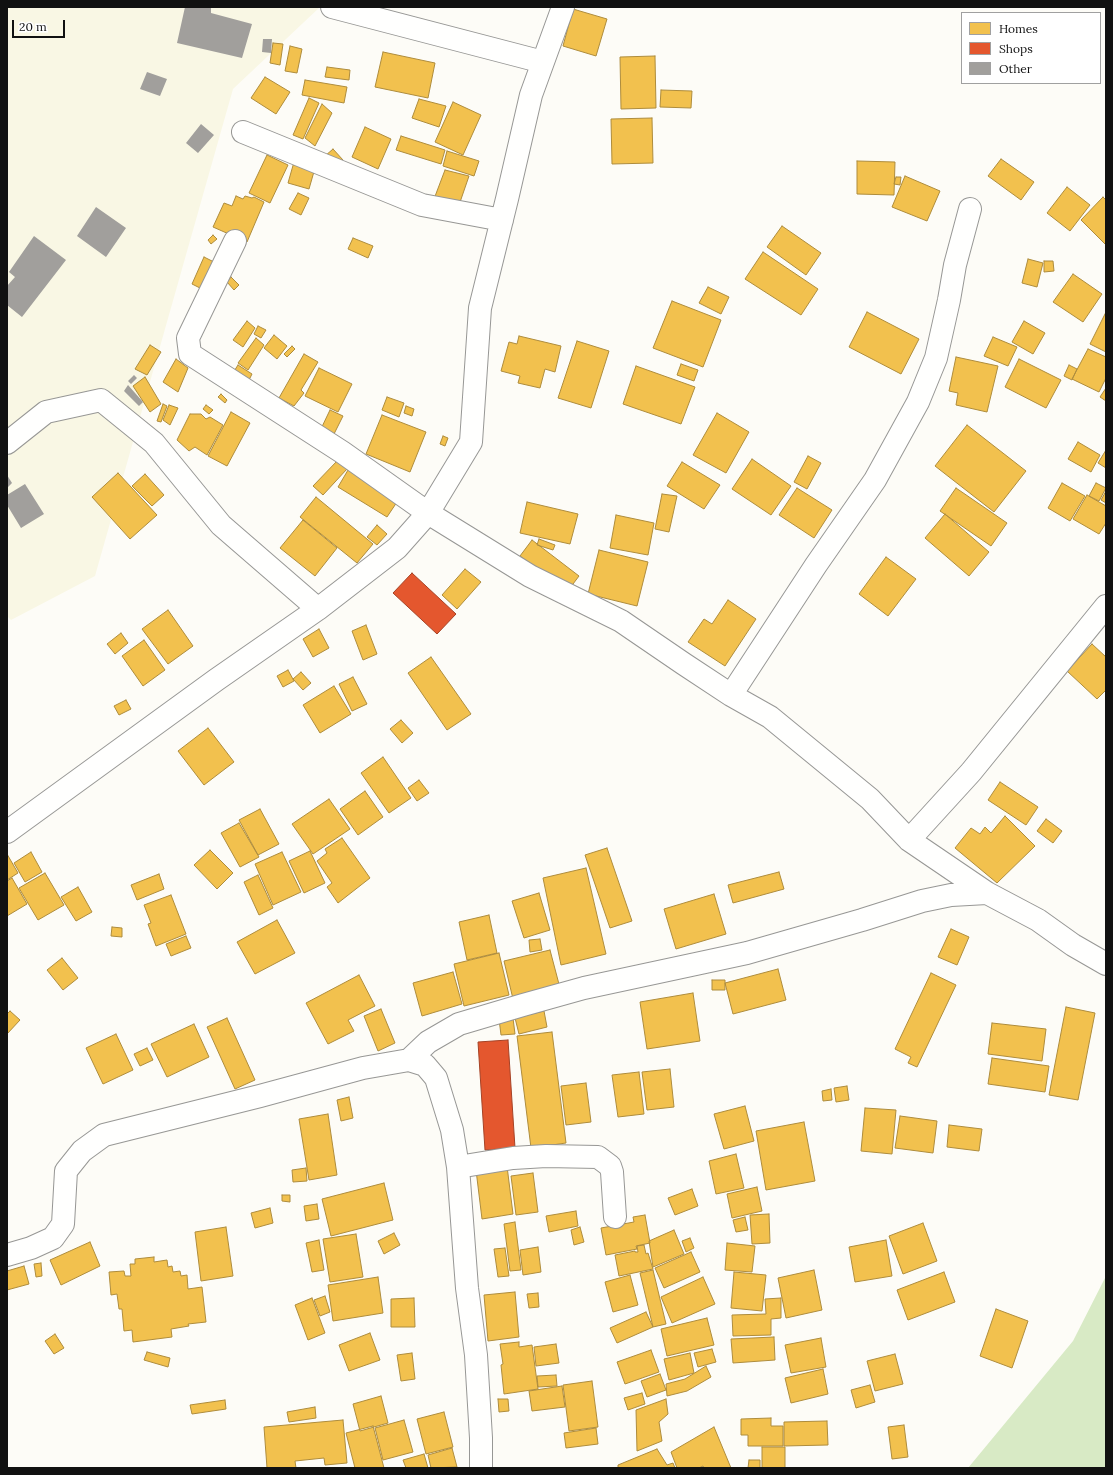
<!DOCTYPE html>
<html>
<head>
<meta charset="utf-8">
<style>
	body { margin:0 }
	#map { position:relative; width:1113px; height:1475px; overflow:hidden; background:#fdfcf7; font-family:Lora,serif }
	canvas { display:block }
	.frame { position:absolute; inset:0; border:8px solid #111; pointer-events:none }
	.legend { position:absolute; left:961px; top:12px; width:140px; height:72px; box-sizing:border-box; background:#fff; border:1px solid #a0a0a0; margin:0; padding:5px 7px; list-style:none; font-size:12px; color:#111 }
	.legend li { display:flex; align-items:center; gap:8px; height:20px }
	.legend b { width:20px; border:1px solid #a0a0a0 }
	.scale { position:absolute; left:12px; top:20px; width:53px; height:18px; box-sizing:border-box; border:2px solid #111; border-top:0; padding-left:5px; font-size:12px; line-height:14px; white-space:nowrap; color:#111; -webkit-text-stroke:3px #fff; paint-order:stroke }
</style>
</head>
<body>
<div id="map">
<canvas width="1113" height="1475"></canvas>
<div class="frame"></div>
<ul class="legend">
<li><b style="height:11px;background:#f2c14e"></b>Homes</li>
<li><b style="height:11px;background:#e4572e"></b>Shops</li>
<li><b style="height:11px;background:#a19f9c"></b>Other</li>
</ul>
<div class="scale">20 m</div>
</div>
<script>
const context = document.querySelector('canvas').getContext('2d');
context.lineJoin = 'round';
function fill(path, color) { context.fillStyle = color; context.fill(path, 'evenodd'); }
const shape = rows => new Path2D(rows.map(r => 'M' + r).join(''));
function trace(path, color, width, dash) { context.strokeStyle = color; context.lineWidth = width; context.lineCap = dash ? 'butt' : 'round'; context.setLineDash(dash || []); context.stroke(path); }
const farmland = shape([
	[7,7,320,7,233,89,95,576,11,620,7,616]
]);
const forest = shape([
	[1106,1276,1106,1468,968,1468,1073,1341]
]);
const homes = shape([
	[573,9,607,19,596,56,563,46,573,9],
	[273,43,283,44,280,65,270,63,273,43],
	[290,46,302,49,297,73,285,71,290,46],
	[383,52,435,63,428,98,375,87,383,52],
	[655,56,656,108,621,109,620,57,655,56],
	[327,67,350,70,349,80,325,77,327,67],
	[265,77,290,92,276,114,251,98,265,77],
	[305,80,347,87,344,103,302,95,305,80],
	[661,90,692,91,691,108,660,107,661,90],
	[309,98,319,103,303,139,293,135,309,98],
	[419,99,446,106,439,127,412,118,419,99],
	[453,102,481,115,463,155,435,142,453,102],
	[322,104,332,113,315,146,305,138,322,104],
	[652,118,653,163,612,164,611,119,652,118],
	[365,127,391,139,378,169,352,157,365,127],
	[401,136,445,150,441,164,396,150,401,136],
	[333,149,343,160,336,167,325,156,333,149],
	[447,151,479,161,474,176,443,166,447,151],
	[267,155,288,165,270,203,249,193,267,155],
	[1001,159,1034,182,1021,200,988,176,1001,159],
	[857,161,895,162,894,195,857,194,857,161],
	[294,162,315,168,309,189,288,183,294,162],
	[445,170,469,176,458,208,434,199,445,170],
	[905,176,940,191,927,221,892,207,905,176],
	[896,177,901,177,900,185,894,184,896,177],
	[1067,187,1090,205,1070,231,1047,213,1067,187],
	[298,193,309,198,301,215,289,209,298,193],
	[236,196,243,199,245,196,252,198,254,197,264,202,247,242,213,227,224,203,232,206,236,196],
	[1103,197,1106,200,1106,245,1081,220,1103,197],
	[782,226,821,253,806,275,767,247,782,226],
	[213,235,217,239,211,244,208,240,213,235],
	[353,238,373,246,368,258,348,249,353,238],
	[763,252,818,289,801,315,745,279,763,252],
	[204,257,216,263,204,290,192,284,204,257],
	[1028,259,1043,263,1037,287,1022,283,1028,259],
	[1044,261,1053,261,1054,271,1044,272,1044,261],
	[1073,274,1102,294,1083,322,1053,302,1073,274],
	[231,277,239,285,234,290,227,282,231,277],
	[708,287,729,297,721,314,699,303,708,287],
	[672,301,721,320,703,367,653,348,672,301],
	[867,312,919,339,901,374,849,347,867,312],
	[1106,312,1106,352,1090,344,1106,312],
	[247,321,255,328,243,347,233,340,247,321],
	[1024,321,1045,333,1033,354,1012,342,1024,321],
	[258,326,266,330,261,338,254,334,258,326],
	[274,335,287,346,277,359,264,348,274,335],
	[519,336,561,346,555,372,545,369,540,388,518,383,520,376,501,371,509,342,517,344,519,336],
	[993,337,1017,347,1008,366,984,356,993,337],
	[256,338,264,345,248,370,238,363,256,338],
	[577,341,609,351,591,408,558,398,577,341],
	[150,345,161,352,147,375,135,369,150,345],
	[292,346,295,349,287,357,284,354,292,346],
	[1088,349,1106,357,1106,378,1099,392,1072,379,1088,349],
	[304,354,318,362,301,390,304,393,294,406,279,398,304,354],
	[956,357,998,366,987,412,956,405,958,393,949,391,956,357],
	[176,359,188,368,178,392,163,382,176,359],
	[1019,359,1061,380,1046,408,1005,387,1019,359],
	[681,364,698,370,694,381,677,375,681,364],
	[238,365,252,374,245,388,231,376,238,365],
	[1069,365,1077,369,1072,380,1064,376,1069,365],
	[636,366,695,387,681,424,623,404,636,366],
	[319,368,352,384,338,412,305,396,319,368],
	[145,377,161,404,150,412,133,386,145,377],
	[1106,388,1106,401,1100,397,1106,388],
	[221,394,227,400,225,403,218,397,221,394],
	[387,397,404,403,399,417,382,410,387,397],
	[163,404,167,406,161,422,157,421,163,404],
	[169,405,178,408,170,425,163,420,169,405],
	[206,405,213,410,209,414,203,409,206,405],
	[406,406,414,409,412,416,404,413,406,406],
	[330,410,343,416,332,438,319,433,330,410],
	[231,412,250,423,227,466,208,456,231,412],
	[717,413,749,432,726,473,693,455,717,413],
	[190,414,201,414,206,419,210,417,223,425,207,455,195,447,189,451,177,440,190,414],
	[382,415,426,432,410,472,366,454,382,415],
	[967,425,1026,471,994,512,935,466,967,425],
	[443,436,448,438,445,446,440,444,443,436],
	[1078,442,1100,455,1091,472,1068,459,1078,442],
	[1106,450,1106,468,1098,463,1106,450],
	[808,456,821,463,807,489,794,482,808,456],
	[752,459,791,486,771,515,732,489,752,459],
	[338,460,347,469,323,495,313,486,338,460],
	[682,462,720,485,704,509,667,486,682,462],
	[351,465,401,496,387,517,338,487,351,465],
	[118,473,157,515,130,539,92,497,118,473],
	[145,474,164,495,152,506,132,486,145,474],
	[1062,483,1085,496,1070,521,1048,508,1062,483],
	[1096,483,1106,488,1099,501,1089,496,1096,483],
	[797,488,832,510,814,538,779,515,797,488],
	[956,488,1007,523,991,546,940,511,956,488],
	[1106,491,1106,503,1101,500,1106,491],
	[662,494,677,496,669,532,655,529,662,494],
	[1087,495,1106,506,1106,523,1099,534,1073,519,1087,495],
	[316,497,373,544,357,563,300,517,316,497],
	[527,502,578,514,570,544,520,533,527,502],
	[945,514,989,552,969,576,925,538,945,514],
	[616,515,654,523,648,555,610,548,616,515],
	[303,520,337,548,315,576,280,548,303,520],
	[377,525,387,534,377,545,367,537,377,525],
	[539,539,555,545,553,550,537,545,539,539],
	[532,540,579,576,567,592,520,556,532,540],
	[599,550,648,562,637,606,588,594,599,550],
	[886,557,916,579,888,616,859,594,886,557],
	[465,569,481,582,457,609,442,595,465,569],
	[728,600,756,619,725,666,688,642,704,619,712,624,728,600],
	[168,610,193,646,168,664,142,629,168,610],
	[366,625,377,654,363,660,352,631,366,625],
	[319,629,329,648,313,657,303,639,319,629],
	[121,633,128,643,115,654,107,644,121,633],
	[144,640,165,670,143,686,122,656,144,640],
	[1092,644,1106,657,1106,690,1097,699,1067,671,1092,644],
	[431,657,471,714,447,730,408,673,431,657],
	[288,670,294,681,283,687,277,676,288,670],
	[301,672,311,683,303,690,293,679,301,672],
	[353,677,367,704,352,711,339,684,353,677],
	[334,686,351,714,320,733,303,705,334,686],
	[126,700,131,709,119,715,114,706,126,700],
	[401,720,413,733,402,743,390,729,401,720],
	[208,728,234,762,204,785,178,751,208,728],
	[383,757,411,798,389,813,361,773,383,757],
	[419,780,429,793,417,801,408,788,419,780],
	[1000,782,1038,807,1026,825,988,800,1000,782],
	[365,791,383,817,358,835,340,809,365,791],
	[329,799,350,829,313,854,292,824,329,799],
	[260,809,279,844,258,855,239,820,260,809],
	[1005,816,1035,846,997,883,955,848,971,828,980,834,985,827,991,833,1005,816],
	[1046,819,1062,831,1053,843,1037,831,1046,819],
	[239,823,259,857,240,867,221,833,239,823],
	[342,838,370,878,338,903,327,887,332,883,317,861,327,853,325,849,342,838],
	[607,848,632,921,610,928,585,855,607,848],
	[210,850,233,873,217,889,194,865,210,850],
	[310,851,325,883,304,893,289,861,310,851],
	[31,852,42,872,25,882,14,863,31,852],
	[282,852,301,892,273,905,255,864,282,852],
	[7,854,18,873,7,880,7,854],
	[586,868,606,954,561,965,543,878,586,868],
	[779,872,784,889,733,903,728,885,779,872],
	[45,873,64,905,38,920,19,888,45,873],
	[159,874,164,889,137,900,131,885,159,874],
	[258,875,273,908,259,915,244,882,258,875],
	[12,878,27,904,7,916,7,881,12,878],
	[78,887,92,912,76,921,61,897,78,887],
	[539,893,550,930,524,938,512,901,539,893],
	[714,894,726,934,676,949,664,909,714,894],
	[171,895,186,934,156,946,148,924,151,923,144,905,171,895],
	[489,915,497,953,467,960,459,922,489,915],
	[277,920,295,953,255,974,237,942,277,920],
	[112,927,122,928,122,937,111,936,112,927],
	[951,929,969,937,957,965,938,957,951,929],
	[186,936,191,948,171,956,166,944,186,936],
	[540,939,542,950,530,952,529,940,540,939],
	[550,950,560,988,513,999,504,961,550,950],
	[499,953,509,995,464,1006,454,964,499,953],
	[62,958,78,978,63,990,47,970,62,958],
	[778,969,786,1000,733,1014,725,983,778,969],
	[453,972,462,1004,422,1016,413,983,453,972],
	[931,973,956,985,917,1067,908,1063,911,1057,895,1049,931,973],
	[359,975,375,1006,348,1020,354,1031,328,1044,306,1003,359,975],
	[712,980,725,980,725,990,712,990,712,980],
	[693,993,700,1041,647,1049,640,1002,693,993],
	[1066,1007,1095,1013,1078,1100,1049,1095,1066,1007],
	[381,1009,395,1043,378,1051,364,1016,381,1009],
	[10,1011,20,1020,7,1034,7,1014,10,1011],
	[544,1011,547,1027,519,1034,515,1018,544,1011],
	[227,1018,255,1080,235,1089,207,1027,227,1018],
	[513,1018,515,1034,501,1035,499,1019,513,1018],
	[992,1023,1046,1029,1042,1061,988,1054,992,1023],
	[194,1024,209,1057,167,1077,151,1044,194,1024],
	[552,1032,566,1143,531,1148,517,1036,552,1032],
	[116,1034,133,1070,103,1084,86,1048,116,1034],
	[147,1048,153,1060,140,1066,134,1054,147,1048],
	[992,1058,1049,1066,1045,1092,988,1084,992,1058],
	[670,1069,674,1107,647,1110,642,1072,670,1069],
	[639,1072,644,1114,618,1117,612,1075,639,1072],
	[586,1083,591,1122,566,1125,561,1086,586,1083],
	[847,1086,849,1100,836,1102,834,1088,847,1086],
	[831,1089,832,1100,823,1101,822,1091,831,1089],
	[349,1097,353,1118,341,1121,337,1100,349,1097],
	[745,1106,754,1141,724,1149,714,1114,745,1106],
	[865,1108,896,1110,892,1154,861,1151,865,1108],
	[328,1114,337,1175,309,1180,299,1119,328,1114],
	[900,1116,937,1121,933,1153,895,1148,900,1116],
	[804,1122,815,1181,766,1190,756,1131,804,1122],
	[949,1125,982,1129,979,1151,947,1147,949,1125],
	[736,1154,744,1188,716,1194,709,1161,736,1154],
	[507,1166,513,1214,482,1219,476,1170,507,1166],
	[306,1168,307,1181,293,1182,292,1170,306,1168],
	[533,1173,538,1212,516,1215,511,1176,533,1173],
	[384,1183,393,1220,331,1236,322,1199,384,1183],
	[757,1187,762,1211,732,1218,727,1194,757,1187],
	[692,1189,698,1206,675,1215,668,1198,692,1189],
	[282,1195,290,1195,290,1202,282,1201,282,1195],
	[317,1204,319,1219,306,1221,304,1206,317,1204],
	[270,1208,273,1223,255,1228,251,1213,270,1208],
	[576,1211,578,1226,549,1232,546,1216,576,1211],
	[769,1214,770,1243,752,1244,750,1215,769,1214],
	[645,1215,650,1243,636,1246,637,1249,606,1255,601,1228,634,1222,633,1217,645,1215],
	[745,1217,748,1230,736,1232,733,1220,745,1217],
	[515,1222,521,1270,510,1271,504,1224,515,1222],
	[923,1223,937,1261,903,1274,889,1236,923,1223],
	[226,1227,233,1276,201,1281,195,1232,226,1227],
	[580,1227,584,1242,574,1245,571,1230,580,1227],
	[674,1230,684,1254,653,1267,649,1241,674,1230],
	[394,1233,400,1245,384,1254,378,1241,394,1233],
	[356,1234,363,1277,330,1282,323,1239,356,1234],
	[690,1238,694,1248,686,1252,682,1241,690,1238],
	[319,1240,324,1270,312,1272,306,1243,319,1240],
	[886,1240,892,1276,855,1282,849,1247,886,1240],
	[90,1242,100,1266,61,1285,50,1260,90,1242],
	[727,1243,755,1246,752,1272,725,1270,727,1243],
	[644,1245,646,1254,648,1253,653,1269,619,1276,615,1255,635,1251,635,1252,638,1252,637,1246,644,1245],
	[538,1247,541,1272,523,1275,520,1250,538,1247],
	[505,1248,509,1276,498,1277,494,1249,505,1248],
	[691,1252,700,1272,664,1288,655,1268,691,1252],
	[154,1257,154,1262,167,1260,168,1267,172,1266,173,1272,180,1271,181,1276,187,1275,188,1289,202,1287,206,1322,188,1324,189,1326,171,1329,172,1337,133,1342,132,1330,124,1331,122,1309,119,1309,117,1294,111,1295,109,1272,124,1271,125,1276,131,1276,130,1264,135,1264,135,1259,154,1257],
	[41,1263,42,1276,36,1277,34,1264,41,1263],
	[24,1266,29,1284,7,1290,7,1271,24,1266],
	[653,1270,666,1324,653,1327,640,1273,653,1270],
	[814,1270,822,1310,786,1318,778,1278,814,1270],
	[734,1272,766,1275,762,1311,731,1308,734,1272],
	[944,1272,955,1302,908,1320,897,1290,944,1272],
	[630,1275,638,1305,613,1312,605,1282,630,1275],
	[378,1277,383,1313,333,1321,328,1285,378,1277],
	[703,1277,715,1304,672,1323,661,1297,703,1277],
	[515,1292,519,1337,488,1341,484,1295,515,1292],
	[538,1293,539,1307,529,1308,527,1294,538,1293],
	[325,1296,330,1312,320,1316,314,1300,325,1296],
	[312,1298,325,1333,308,1340,295,1305,312,1298],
	[414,1298,415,1327,391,1327,391,1299,414,1298],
	[781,1298,781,1318,771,1319,771,1335,733,1336,732,1315,766,1314,765,1299,781,1298],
	[996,1309,1028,1321,1012,1368,980,1356,996,1309],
	[646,1312,653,1327,617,1343,610,1328,646,1312],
	[707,1318,714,1345,667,1356,661,1329,707,1318],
	[370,1333,380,1360,349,1371,339,1345,370,1333],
	[55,1334,64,1348,54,1354,45,1341,55,1334],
	[774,1337,775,1360,733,1363,731,1339,774,1337],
	[821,1338,826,1367,791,1373,785,1345,821,1338],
	[519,1342,519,1347,532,1345,538,1389,504,1394,501,1365,503,1364,500,1344,519,1342],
	[556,1344,559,1363,536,1366,534,1347,556,1344],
	[712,1349,716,1362,698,1367,694,1353,712,1349],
	[651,1350,659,1372,625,1384,617,1362,651,1350],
	[147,1352,170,1358,168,1367,144,1360,147,1352],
	[412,1353,415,1379,401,1381,397,1355,412,1353],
	[690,1353,694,1373,669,1380,664,1359,690,1353],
	[895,1354,903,1384,875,1391,867,1361,895,1354],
	[706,1366,711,1377,687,1391,667,1396,666,1384,685,1379,706,1366],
	[823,1369,828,1394,791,1403,785,1378,823,1369],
	[660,1374,666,1390,647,1397,641,1381,660,1374],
	[556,1375,557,1386,538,1387,537,1376,556,1375],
	[592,1381,598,1427,569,1431,563,1385,592,1381],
	[870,1385,875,1402,856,1408,851,1390,870,1385],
	[562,1386,565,1407,532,1411,529,1391,562,1386],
	[642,1393,645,1404,628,1410,624,1398,642,1393],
	[381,1396,388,1423,360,1431,353,1404,381,1396],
	[498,1399,508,1399,509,1411,499,1412,498,1399],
	[666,1399,668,1414,659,1422,662,1441,637,1451,636,1410,666,1399],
	[225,1400,226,1409,192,1414,190,1405,225,1400],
	[315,1407,316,1418,289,1422,287,1412,315,1407],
	[444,1412,453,1447,426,1454,417,1419,444,1412],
	[771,1418,771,1426,783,1426,783,1446,748,1446,748,1435,741,1435,741,1419,771,1418],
	[343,1420,347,1463,325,1465,324,1458,295,1461,296,1468,267,1468,264,1427,343,1420],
	[404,1420,413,1452,383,1460,375,1428,404,1420],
	[827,1421,828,1445,784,1446,784,1422,827,1421],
	[904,1425,908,1457,892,1459,888,1427,904,1425],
	[373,1426,384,1468,355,1468,346,1433,373,1426],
	[714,1427,731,1468,704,1468,703,1466,699,1468,677,1468,671,1452,714,1427],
	[596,1428,598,1444,566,1448,564,1433,596,1428],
	[762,1447,785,1447,785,1468,762,1468,762,1447],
	[452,1448,457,1467,431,1468,428,1455,452,1448],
	[657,1449,667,1465,673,1463,675,1468,618,1468,618,1465,657,1449],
	[424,1454,428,1468,406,1468,403,1460,424,1454],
	[749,1460,760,1460,760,1468,748,1468,749,1460]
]);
const shops = shape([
	[412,573,456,614,437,634,393,593,412,573],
	[508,1040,515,1148,485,1150,478,1042,508,1040]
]);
const building = shape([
	[185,7,204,7,211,8,211,13,252,24,242,58,177,43],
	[263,39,272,39,271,53,262,52],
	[147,72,167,79,160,96,140,89],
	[201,124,214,135,198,153,186,143],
	[96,207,126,228,106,257,77,236],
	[34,236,66,260,22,317,7,305,7,286,15,277,9,272],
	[134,375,137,378,131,384,128,381],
	[128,385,143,402,139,406,124,391],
	[7,475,12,483,7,488],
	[25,484,44,514,21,528,7,505,7,495]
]);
const minor = shape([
	[332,7,543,62],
	[243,132,422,205,502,220],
	[235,241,188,338,190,354,342,452,428,513,530,576,621,621,684,664,731,695,770,717,870,799,909,840,987,893,1038,920,1073,945,1106,964],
	[7,443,46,412,101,400,154,443,221,525,318,609],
	[731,695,816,565,875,480,918,402,936,358,949,300,955,265,970,209],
	[7,832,216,680,318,609,397,548,428,513,471,442,480,308,507,199,531,95,563,7],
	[909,840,971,772,1106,606],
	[409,1060,428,1042,459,1024,523,1005,584,988,747,953,862,920,922,901,951,895,987,893],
	[458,1167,513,1158,546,1156,598,1157,610,1166,612,1172,615,1217],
	[7,1255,31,1248,53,1238,63,1224,66,1171,82,1151,104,1135,260,1096,363,1068,409,1060,425,1065,436,1078,452,1130,458,1167,467,1288,476,1355,481,1438,481,1468]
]);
fill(farmland, '#f9f7e4');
fill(forest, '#d8eac5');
fill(homes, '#f2c14e');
trace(homes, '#ae8c3c', 1);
fill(shops, '#e4572e');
trace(shops, '#a54225', 1);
fill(building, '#a19f9c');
trace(minor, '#979795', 24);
trace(minor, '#fffffe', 22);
</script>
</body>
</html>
